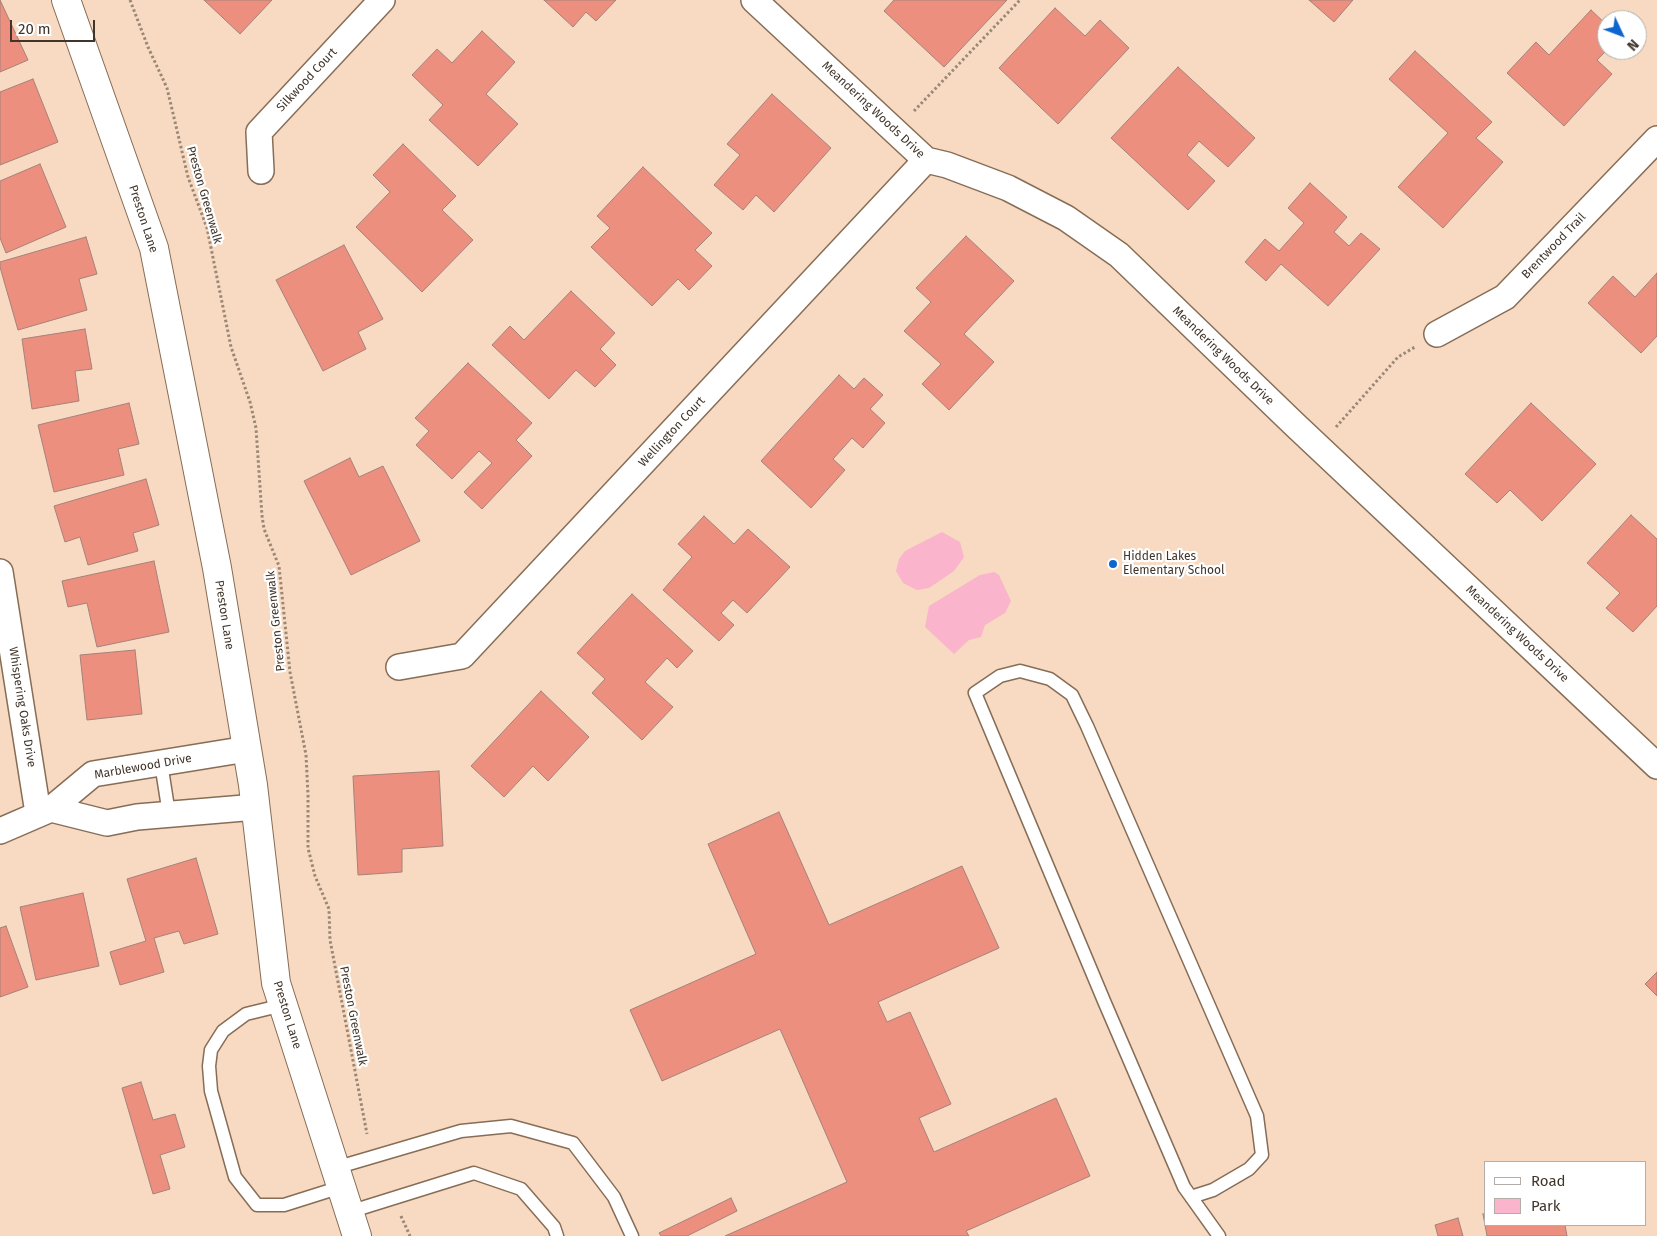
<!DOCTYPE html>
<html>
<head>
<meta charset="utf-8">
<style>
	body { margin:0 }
	#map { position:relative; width:1657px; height:1236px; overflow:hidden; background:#f7dac1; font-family:"Fira Sans",sans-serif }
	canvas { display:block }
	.legend { position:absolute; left:1484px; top:1161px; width:162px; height:65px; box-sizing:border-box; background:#fff; border:1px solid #b3aeaa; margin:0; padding:6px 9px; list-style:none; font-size:15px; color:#40352b }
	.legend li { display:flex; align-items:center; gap:10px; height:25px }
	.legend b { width:25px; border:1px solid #b3aeaa }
	.north { position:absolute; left:1597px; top:10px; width:50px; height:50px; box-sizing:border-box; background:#fff; border:1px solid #b3aeaa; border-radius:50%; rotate:133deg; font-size:14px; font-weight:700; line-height:20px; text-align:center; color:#40352b }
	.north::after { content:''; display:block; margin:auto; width:18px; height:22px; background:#0d65ce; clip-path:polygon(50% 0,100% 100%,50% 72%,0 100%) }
	.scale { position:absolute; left:10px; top:20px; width:85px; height:22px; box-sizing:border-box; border:2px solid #40352b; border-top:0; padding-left:6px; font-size:15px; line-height:18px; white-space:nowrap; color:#40352b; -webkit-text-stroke:4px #fff; paint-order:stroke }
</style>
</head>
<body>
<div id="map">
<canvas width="1657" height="1236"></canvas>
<ul class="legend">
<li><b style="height:6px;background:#fff"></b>Road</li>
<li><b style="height:14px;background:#fab4cb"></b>Park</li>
</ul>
<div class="north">N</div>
<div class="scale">20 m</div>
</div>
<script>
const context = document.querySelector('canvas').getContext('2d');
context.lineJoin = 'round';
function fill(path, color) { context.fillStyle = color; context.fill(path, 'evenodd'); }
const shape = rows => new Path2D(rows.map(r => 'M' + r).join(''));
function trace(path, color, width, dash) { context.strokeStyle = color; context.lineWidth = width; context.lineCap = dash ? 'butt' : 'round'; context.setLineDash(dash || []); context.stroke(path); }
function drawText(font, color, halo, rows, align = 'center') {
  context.font = font + ' "Fira Sans",sans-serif'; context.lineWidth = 4.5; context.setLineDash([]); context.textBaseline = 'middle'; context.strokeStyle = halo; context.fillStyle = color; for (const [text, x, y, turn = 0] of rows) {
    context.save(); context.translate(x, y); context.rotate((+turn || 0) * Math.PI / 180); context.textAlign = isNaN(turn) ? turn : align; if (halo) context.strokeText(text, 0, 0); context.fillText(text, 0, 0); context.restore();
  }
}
const green = shape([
	[942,532,960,542,964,557,954,571,929,588,917,590,903,583,896,571,899,559,905,551],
	[994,572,999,575,1011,601,1005,613,985,625,981,637,969,640,954,654,925,627,929,606,980,575]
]);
const building = shape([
	[0,0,28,60,0,72,0,0],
	[204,0,272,0,240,34,204,0],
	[544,0,616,0,596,21,586,12,573,27,544,0],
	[894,0,1007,0,944,67,884,11,894,0],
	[1309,0,1353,0,1334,22,1309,0],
	[1055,8,1085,36,1100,20,1129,48,1058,124,999,68,1055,8],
	[1591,10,1607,25,1607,50,1597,60,1612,74,1564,126,1507,73,1536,42,1549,55,1591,10],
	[482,31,515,62,486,94,518,124,478,166,429,120,443,105,412,75,437,49,452,63,482,31],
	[1415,51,1492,122,1476,138,1503,162,1443,228,1398,187,1448,133,1389,79,1415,51],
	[1178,67,1255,138,1228,167,1199,141,1187,155,1215,181,1188,210,1111,138,1178,67],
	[33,79,58,142,0,165,0,92,33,79],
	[772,94,831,148,774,212,756,195,743,210,714,185,740,155,727,144,772,94],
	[403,144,456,196,442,210,473,240,422,292,356,227,390,192,373,175,403,144],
	[40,164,66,227,6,253,0,238,0,181,40,164],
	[643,167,712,233,695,250,712,266,689,290,678,279,652,306,591,247,610,228,597,216,643,167],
	[1310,183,1347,217,1334,232,1349,246,1361,233,1380,249,1328,306,1281,264,1266,281,1245,262,1265,239,1279,251,1304,223,1288,208,1310,183],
	[966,236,1014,281,964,334,994,362,949,410,922,384,941,364,904,331,931,302,916,288,966,236],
	[86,237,97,274,79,279,87,310,18,330,0,267,0,262,86,237],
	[344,245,383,319,358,332,366,349,323,371,276,280,344,245],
	[1657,273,1657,336,1641,353,1588,303,1613,276,1635,297,1657,273],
	[571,291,615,333,600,349,616,365,595,387,576,370,549,399,492,345,510,326,524,340,571,291],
	[85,329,92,369,75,371,79,401,32,409,22,339,85,329],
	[468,363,532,423,516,440,532,456,482,509,464,492,492,463,479,451,452,479,416,445,429,431,415,418,468,363],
	[839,375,854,389,864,378,883,395,870,409,885,423,863,448,852,438,833,459,845,470,811,508,761,461,839,375],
	[129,403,139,444,118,449,124,475,54,492,38,425,129,403],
	[1531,403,1596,464,1542,521,1510,490,1497,503,1465,474,1531,403],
	[350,458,359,477,383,466,420,541,351,575,304,481,350,458],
	[146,479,159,525,133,533,138,551,88,565,80,537,65,542,54,506,146,479],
	[1631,515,1657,539,1657,606,1633,632,1606,608,1620,593,1587,563,1631,515],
	[704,516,734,544,748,529,790,567,747,613,733,600,721,613,734,625,719,641,663,590,692,557,678,544,704,516],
	[154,561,169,632,97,647,87,603,68,607,62,581,154,561],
	[632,594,693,651,677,668,667,658,645,682,673,707,642,740,592,693,605,679,577,653,632,594],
	[135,650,142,714,87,720,80,655,135,650],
	[541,691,589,737,548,781,533,766,504,797,471,766,541,691],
	[439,771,443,846,402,849,402,872,358,875,353,776,439,771],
	[779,812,829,925,962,866,999,948,878,1002,887,1022,910,1012,951,1104,919,1118,934,1152,1056,1098,1090,1176,966,1231,969,1236,725,1236,847,1182,780,1029,662,1081,630,1010,756,954,708,844,779,812],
	[196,858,218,934,184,944,179,931,154,938,164,972,120,985,110,952,146,941,127,879,196,858],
	[83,893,99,966,36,980,20,907,83,893],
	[6,926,28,987,0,997,0,928,6,926],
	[1657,972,1657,996,1645,984,1657,972],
	[141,1082,153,1120,175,1114,185,1147,160,1155,170,1189,153,1194,122,1088,141,1082],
	[731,1198,737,1211,687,1236,661,1236,659,1233,731,1198],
	[1483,1214,1486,1214,1486,1225,1565,1225,1567,1236,1487,1236,1483,1214],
	[1458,1218,1463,1236,1438,1236,1435,1225,1458,1218]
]);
const path = shape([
	[130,0,148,47,167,88,188,177,207,228,231,347,250,402,256,428,262,516,264,529,279,566,290,672,306,755,308,795,308,848,315,876,329,909,330,940,367,1134],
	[914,111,1020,0],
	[1336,427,1398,357,1415,347],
	[401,1216,410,1236]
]);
const service = shape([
	[161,763,169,814],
	[283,1005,246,1014,223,1031,211,1050,209,1066,211,1091,235,1177,257,1205,284,1205,341,1187],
	[335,1168,461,1131,511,1126,573,1143,614,1197,632,1236],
	[1191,1197,1213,1190,1249,1169,1262,1155,1257,1116,1087,726,1072,695,1050,679,1020,671,1000,676,975,693,1104,1001,1184,1187,1219,1236],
	[349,1212,474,1173,521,1189,554,1227,557,1236]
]);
const minor = shape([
	[754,0,926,160,947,165,1008,188,1066,218,1119,255,1293,423,1657,766],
	[261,171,259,132,382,0],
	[1437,334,1505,297,1657,139],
	[0,572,38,813],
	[399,667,462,656,926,160],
	[51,809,107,823,137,817,256,807],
	[0,831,51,809,93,774,247,749]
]);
const tertiary = shape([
	[66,0,154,248,217,568,253,785,276,983,357,1236]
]);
const markers = [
	[1113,564,5,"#0d65ce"]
];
const streetNames = [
	["Silkwood Court",307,80,-47],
	["Meandering Woods Drive",873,110,43],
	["Preston Greenwalk",204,195,74],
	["Preston Lane",143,219,72],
	["Brentwood Trail",1554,246,-46],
	["Meandering Woods Drive",1223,356,44],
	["Wellington Court",672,432,-47],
	["Preston Lane",224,615,81],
	["Preston Greenwalk",276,621,-96],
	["Meandering Woods Drive",1517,634,43],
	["Whispering Oaks Drive",22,707,81],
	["Marblewood Drive",143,767,-10],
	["Preston Lane",287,1015,73],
	["Preston Greenwalk",353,1016,79]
];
const poiNames = [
	["Hidden Lakes",1123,557],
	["Elementary School",1123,571]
];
fill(green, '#fab4cb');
fill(building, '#ec8f7e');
trace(building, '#a6817a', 1);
trace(service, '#876d56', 15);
trace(minor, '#876d56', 28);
trace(tertiary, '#876d56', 30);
trace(path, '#9b8775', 3, [2.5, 2.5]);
trace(service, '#fff', 12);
trace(minor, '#fff', 25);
trace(tertiary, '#fff', 28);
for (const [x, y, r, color] of markers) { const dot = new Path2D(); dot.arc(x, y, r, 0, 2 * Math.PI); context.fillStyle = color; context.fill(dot); trace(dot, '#fff', 2); }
drawText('12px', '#40352b', '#fff', streetNames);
drawText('12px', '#40352b', '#fff', poiNames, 'left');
</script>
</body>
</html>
